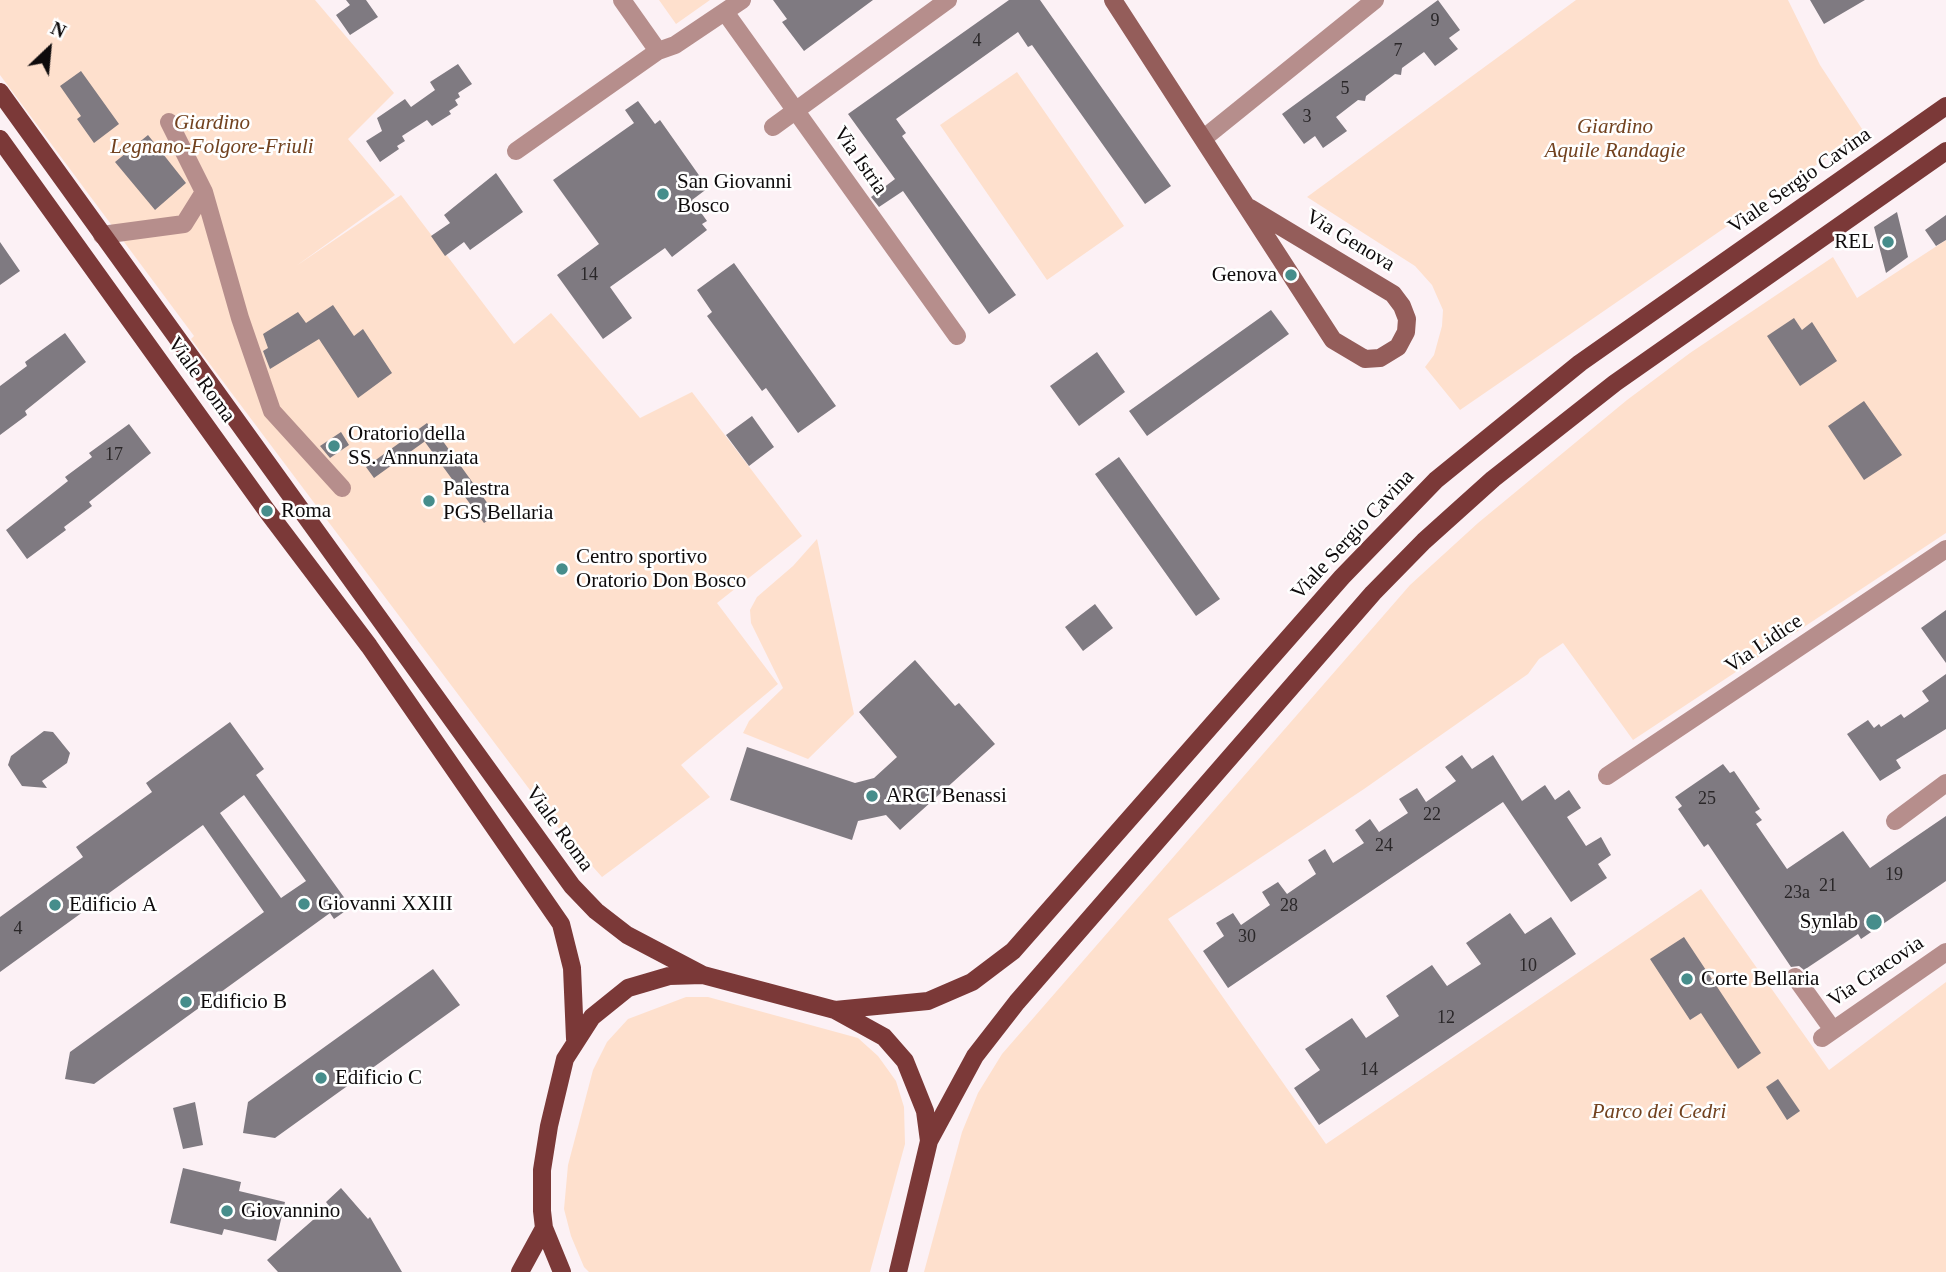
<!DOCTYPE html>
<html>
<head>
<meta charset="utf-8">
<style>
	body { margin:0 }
	#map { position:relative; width:1946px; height:1272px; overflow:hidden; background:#fcf1f5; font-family:Georgia,serif }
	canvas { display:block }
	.north { position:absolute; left:14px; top:14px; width:70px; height:70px; -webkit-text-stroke:5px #fff; paint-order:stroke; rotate:26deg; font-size:19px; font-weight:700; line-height:28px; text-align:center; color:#0e0b0c }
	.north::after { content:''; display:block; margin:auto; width:24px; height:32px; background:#0e0b0c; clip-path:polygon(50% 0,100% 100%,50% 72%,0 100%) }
</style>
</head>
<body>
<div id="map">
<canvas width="1946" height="1272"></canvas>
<div class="north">N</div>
</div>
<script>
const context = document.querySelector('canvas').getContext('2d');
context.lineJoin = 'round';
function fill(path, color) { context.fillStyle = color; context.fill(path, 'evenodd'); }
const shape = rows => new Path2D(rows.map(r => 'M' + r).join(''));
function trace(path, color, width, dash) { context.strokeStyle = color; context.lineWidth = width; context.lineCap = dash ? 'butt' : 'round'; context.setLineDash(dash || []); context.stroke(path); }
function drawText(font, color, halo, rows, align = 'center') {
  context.font = font + ' Georgia,serif'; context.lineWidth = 5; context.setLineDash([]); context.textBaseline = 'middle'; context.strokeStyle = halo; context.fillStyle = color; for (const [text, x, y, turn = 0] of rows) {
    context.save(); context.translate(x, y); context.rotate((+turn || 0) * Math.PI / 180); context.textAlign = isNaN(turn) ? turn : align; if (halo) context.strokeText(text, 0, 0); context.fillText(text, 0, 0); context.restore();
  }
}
const green = shape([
	[0,0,315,0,394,93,348,139,395,195,296,266,401,195,514,344,551,313,640,418,692,392,802,536,717,603,778,684,681,765,710,797,602,877,560,830,191,339,194,336,0,75],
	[659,0,710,0,676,24],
	[1576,0,1788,0,1820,65,1864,132,1460,410,1425,367,1434,355,1442,326,1443,310,1432,285,1415,266,1307,197],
	[1017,72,1124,226,1047,280,940,125],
	[1946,240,1946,533,1633,740,1563,643,1539,659,1528,674,1364,789,1168,919,1326,1144,1701,889,1829,1070,1946,982,1946,1272,924,1272,962,1132,978,1093,1002,1054,1410,585,1478,523,1627,400,1690,353,1833,257,1857,298],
	[817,539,854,714,808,759,743,733,749,721,783,688,751,623,750,610,757,597,793,566],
	[686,997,708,997,858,1038,878,1056,896,1081,904,1107,905,1144,870,1272,589,1272,584,1267,571,1236,564,1209,568,1165,593,1070,607,1042,628,1019]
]);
const building = shape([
	[346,0,366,0,378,17,350,35,336,15,350,5],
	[773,0,873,0,804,51,782,22,787,19],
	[1009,0,1040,0,1171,186,1145,204,1032,45,1028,47,1018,32,896,119,906,133,902,136,1016,295,989,314,903,191,879,207,871,197,895,179,848,114],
	[1438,0,1460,30,1449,38,1458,49,1435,66,1424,52,1402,68,1401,75,1395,74,1366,96,1365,101,1358,100,1336,117,1347,131,1323,148,1315,136,1304,144,1282,114],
	[1810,0,1865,0,1824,24],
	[458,64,472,84,458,93,460,97,455,100,458,105,449,111,451,114,432,126,427,120,402,136,405,141,397,146,399,149,380,162,366,141,382,131,377,118,405,99,411,107,435,90,430,82],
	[81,71,119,124,94,143,77,119,81,116,60,86],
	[638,101,655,124,660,120,708,188,692,200,707,221,702,224,707,230,672,257,665,248,610,287,632,318,603,339,557,275,599,244,553,180,634,123,625,110],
	[148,135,186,183,155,210,115,162],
	[496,173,523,212,470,250,464,242,445,256,431,236,450,223,444,215],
	[1897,212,1908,257,1886,273,1874,227],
	[1946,215,1946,240,1936,246,1925,230],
	[0,242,20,271,0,285],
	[734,263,836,406,798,433,766,388,762,391,707,316,712,312,697,290],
	[333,305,354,336,363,329,392,373,358,398,319,339,270,369,263,351,268,348,263,334,298,312,306,323],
	[1271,310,1289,334,1147,436,1129,411],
	[1794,318,1802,330,1812,322,1837,361,1800,386,1767,336],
	[65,333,86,362,25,411,27,415,0,435,0,386,27,366,25,362],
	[1097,352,1125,392,1079,426,1050,386],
	[1864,401,1902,455,1864,480,1828,426],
	[752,416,774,447,749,466,726,435],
	[427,423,435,434,374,478,366,467],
	[129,424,151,453,89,502,92,506,64,527,66,530,27,559,6,530,68,481,65,477,92,457,89,453],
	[341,432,349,445,330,458,320,446],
	[437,433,496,515,484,523,425,442],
	[1119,457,1220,599,1196,616,1095,474],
	[1095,604,1113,628,1083,651,1065,627],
	[1946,610,1946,663,1921,628],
	[915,660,955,706,959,703,995,744,900,830,886,815,858,821,852,840,730,800,747,747,855,783,874,778,897,757,859,712],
	[1946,674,1946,729,1896,760,1901,768,1880,781,1847,734,1868,720,1874,728,1879,724,1881,727,1901,714,1904,718,1929,701,1922,691],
	[230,722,264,769,256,775,351,907,334,919,330,913,94,1084,65,1079,70,1052,264,912,203,825,0,972,0,917,83,857,76,847,152,792,146,783],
	[244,795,306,881,281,898,220,813],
	[44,731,53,732,70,753,67,763,42,781,47,788,22,786,8,765,11,756],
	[1462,755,1472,769,1493,755,1522,801,1545,785,1555,800,1569,790,1581,808,1567,817,1586,846,1601,837,1611,855,1598,864,1607,878,1571,902,1503,802,1228,988,1203,951,1224,936,1216,923,1233,913,1241,925,1270,905,1262,892,1278,882,1287,894,1316,874,1308,860,1325,849,1333,863,1364,843,1355,830,1370,819,1379,832,1408,813,1399,799,1417,788,1426,802,1456,781,1445,767],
	[1723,764,1730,773,1734,771,1760,809,1755,812,1762,820,1756,824,1787,869,1843,831,1870,868,1946,816,1946,881,1861,939,1858,934,1804,970,1799,966,1791,967,1708,844,1704,847,1678,809,1682,806,1675,797],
	[1510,913,1525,934,1551,917,1576,954,1319,1125,1294,1088,1320,1070,1305,1049,1352,1018,1366,1038,1399,1016,1386,996,1432,965,1447,986,1481,964,1466,943],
	[1684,937,1761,1053,1738,1069,1701,1013,1690,1020,1650,959],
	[433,969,460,1005,275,1138,243,1133,248,1102],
	[1778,1079,1800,1111,1787,1120,1766,1087],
	[195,1102,203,1145,183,1149,173,1108],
	[183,1168,241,1182,239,1191,285,1202,276,1241,224,1229,222,1235,170,1223],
	[341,1188,368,1219,370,1217,402,1272,278,1272,267,1260,329,1206,326,1202]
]);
const street = shape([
	[622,0,658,51],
	[725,12,957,336],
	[773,127,948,0],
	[1204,138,1375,0],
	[516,151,658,51,675,45,742,0],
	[204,192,240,318,272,411,342,488],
	[102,235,184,224,204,192,169,122],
	[1607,776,1946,549],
	[1895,821,1946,783],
	[1795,977,1833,1030],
	[1822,1038,1946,952]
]);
const secondary = shape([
	[1113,0,1333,340,1365,359,1380,358,1398,347,1406,332,1407,319,1402,306,1393,294,1250,208]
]);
const primary = shape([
	[0,92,572,886,596,911,627,935,703,975],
	[0,139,267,511,369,646,561,924,572,968,575,1039],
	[835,1010,928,1001,972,982,1013,951,1342,577,1436,480,1580,363,1946,106],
	[929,1141,975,1056,1017,1002,1373,593,1424,541,1493,479,1615,383,1946,151],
	[520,1272,544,1228],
	[562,1272,544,1228,542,1211,542,1170,549,1126,565,1059,592,1017,628,988,669,976,703,975,835,1010,884,1037,905,1061,925,1111,929,1141,898,1272]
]);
const markers = [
	[663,194,7,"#468d8b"],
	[1888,242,7,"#468d8b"],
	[1291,275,7,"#468d8b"],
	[334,446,7,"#468d8b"],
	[429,501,7,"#468d8b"],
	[267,511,7,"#468d8b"],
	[562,569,7,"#468d8b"],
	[872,796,7,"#468d8b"],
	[304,904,7,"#468d8b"],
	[55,905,7,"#468d8b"],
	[1874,922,9,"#468d8b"],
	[1687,979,7,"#468d8b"],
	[186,1002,7,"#468d8b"],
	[321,1078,7,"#468d8b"],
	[227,1211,7,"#468d8b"]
];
const numberNames = [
	["9",1435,21],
	["4",977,41],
	["7",1398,51],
	["5",1345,89],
	["3",1307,117],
	["14",589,275],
	["17",114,455],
	["25",1707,799],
	["22",1432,815],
	["24",1384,846],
	["19",1894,875],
	["21",1828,886],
	["23a",1797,893],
	["28",1289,906],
	["4",18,929],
	["30",1247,937],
	["10",1528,966],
	["12",1446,1018],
	["14",1369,1070]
];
const parkNames = [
	["Giardino",212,123],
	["Legnano-Folgore-Friuli",212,147],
	["Giardino",1615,127],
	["Aquile Randagie",1615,151],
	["Parco dei Cedri",1659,1112]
];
const streetNames = [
	["Via Istria",860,161,55],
	["Viale Sergio Cavina",1800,181,-35],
	["Via Genova",1350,241,31],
	["Viale Roma",201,380,54],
	["Viale Sergio Cavina",1353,535,-47],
	["Via Lidice",1764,644,-34],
	["Viale Roma",559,829,54],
	["Via Cracovia",1876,972,-34]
];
const poiNames = [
	["San Giovanni",677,182],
	["Bosco",677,206],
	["REL",1874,242,"right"],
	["Genova",1277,275,"right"],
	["Oratorio della",348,434],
	["SS. Annunziata",348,458],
	["Palestra",443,489],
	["PGS Bellaria",443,513],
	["Roma",281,511],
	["Centro sportivo",576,557],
	["Oratorio Don Bosco",576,581],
	["ARCI Benassi",886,796],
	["Giovanni XXIII",318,904],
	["Edificio A",69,905],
	["Synlab",1858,922,"right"],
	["Corte Bellaria",1701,979],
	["Edificio B",200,1002],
	["Edificio C",335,1078],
	["Giovannino",241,1211]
];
fill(green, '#fee0cd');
fill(building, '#7f7a81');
trace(street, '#b68e8c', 18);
trace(secondary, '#945d5a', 18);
trace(primary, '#7b3938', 18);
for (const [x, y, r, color] of markers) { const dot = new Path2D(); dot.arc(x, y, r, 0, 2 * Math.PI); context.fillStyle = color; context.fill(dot); trace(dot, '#fff', 2.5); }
drawText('18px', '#2a2729', null, numberNames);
drawText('italic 21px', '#72421f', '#fff', parkNames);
drawText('21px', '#0e0b0c', '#fff', streetNames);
drawText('21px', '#0e0b0c', '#fff', poiNames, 'left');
</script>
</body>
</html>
